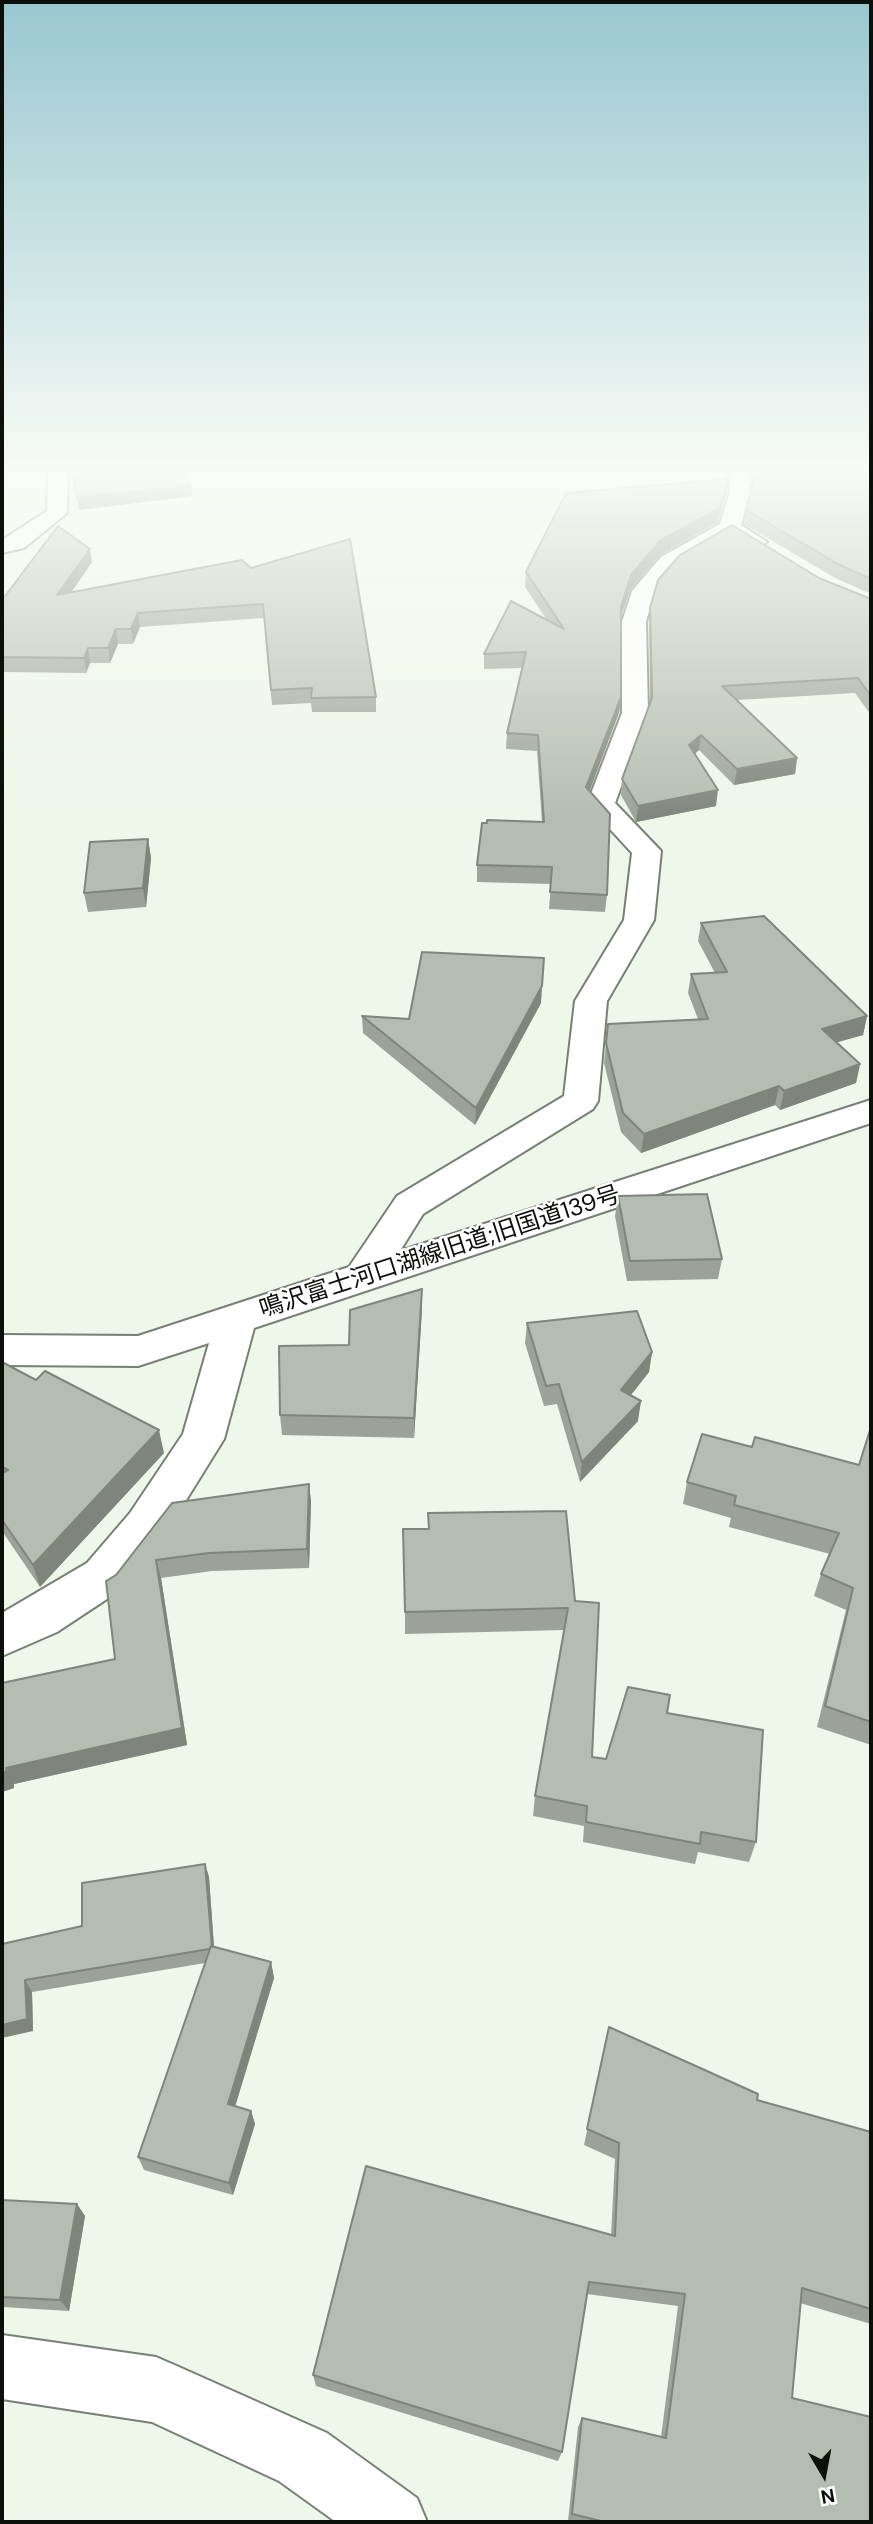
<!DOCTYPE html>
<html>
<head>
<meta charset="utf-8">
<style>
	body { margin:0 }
	#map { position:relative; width:873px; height:2524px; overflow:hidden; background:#eff6ea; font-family:"DM Sans",sans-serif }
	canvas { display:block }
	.frame { position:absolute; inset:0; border:4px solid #0d0f0b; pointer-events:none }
	.north { position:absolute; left:789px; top:2440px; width:70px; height:70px; -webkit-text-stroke:5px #fff; paint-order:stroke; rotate:170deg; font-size:19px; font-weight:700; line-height:28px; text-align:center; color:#0d0f0b }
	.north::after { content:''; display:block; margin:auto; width:24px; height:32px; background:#0d0f0b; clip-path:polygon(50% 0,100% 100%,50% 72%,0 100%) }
</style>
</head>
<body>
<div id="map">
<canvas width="873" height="2524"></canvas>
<div class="frame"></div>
<div class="north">N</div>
</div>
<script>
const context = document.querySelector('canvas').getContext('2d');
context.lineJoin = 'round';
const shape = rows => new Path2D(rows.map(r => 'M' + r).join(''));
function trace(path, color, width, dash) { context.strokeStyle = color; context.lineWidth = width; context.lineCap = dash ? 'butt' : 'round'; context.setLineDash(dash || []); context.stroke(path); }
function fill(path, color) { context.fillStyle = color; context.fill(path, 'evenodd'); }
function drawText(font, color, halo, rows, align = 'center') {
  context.font = font + ' "DM Sans","Noto Sans JP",sans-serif'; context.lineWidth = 5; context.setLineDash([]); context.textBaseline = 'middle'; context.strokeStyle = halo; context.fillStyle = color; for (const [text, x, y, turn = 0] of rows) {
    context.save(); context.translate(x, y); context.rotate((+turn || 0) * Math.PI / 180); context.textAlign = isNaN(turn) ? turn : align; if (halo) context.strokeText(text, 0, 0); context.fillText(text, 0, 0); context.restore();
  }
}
const minor = shape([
	[48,469,68,469,67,513,24,548,2,553,2,540,47,511,48,469],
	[728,469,748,469,750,492,741,525,767,542,756,548,729,535,677,567,654,593,646,622,648,713,615,803,661,851,654,920,607,1001,598,1101,593,1109,423,1214,400,1251,871,1100,871,1123,254,1328,224,1439,162,1539,119,1591,57,1632,2,1656,2,1613,87,1563,130,1513,183,1434,209,1343,138,1366,2,1365,2,1335,138,1336,349,1267,397,1196,564,1096,575,1001,624,920,632,853,587,804,622,713,622,622,632,591,661,557,720,524,730,492,728,469],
	[2,2335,156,2357,179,2367,327,2433,417,2498,427,2522,336,2522,279,2481,152,2422,2,2399,2,2335]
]);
const wall = shape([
	[71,469,263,469,184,474,191,485,192,496,79,510],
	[751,469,871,469,871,594,835,578,744,524,746,510,752,486],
	[727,492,718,522,660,555,630,590,621,618,621,697,619,713,589,791,607,895,605,912,549,909,551,884,477,882,477,865,542,822,537,751,506,749,507,733,522,668,484,669,484,654,547,620,525,587,526,572],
	[242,560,376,697,376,712,312,712,311,703,272,705,264,618,140,627,133,644,118,644,110,663,90,663,86,673,2,672,2,600,92,562,71,592],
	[819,578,871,599,871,715,855,693,737,700,797,758,795,774,734,785,699,750,695,754,716,806,636,822,621,795,622,779,650,703,649,622,650,608],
	[148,839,151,858,146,907,88,912,84,893],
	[701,923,867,1016,863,1035,837,1042,860,1064,856,1083,780,1110,775,1105,641,1153,621,1132,604,1063,608,1024,698,1019,688,993,691,974,715,973,698,941],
	[541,1003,475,1125,363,1033,362,1016,409,1019],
	[618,1196,722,1259,718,1279,627,1281,615,1216],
	[422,1289,422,1309,414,1438,282,1435,280,1415,349,1345],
	[527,1323,652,1352,649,1372,631,1395,638,1421,580,1482,557,1404,544,1406,525,1343],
	[2,1362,164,1453,40,1587,2,1531],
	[871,1427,871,1745,817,1727,846,1610,814,1596,821,1574,830,1554,729,1527,731,1518,683,1504,687,1482,752,1447,859,1465],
	[309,1484,311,1502,309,1568,212,1571,161,1578,187,1745,14,1784,14,1788,2,1792,2,1683,115,1659,106,1581],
	[575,1601,592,1757,606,1759,667,1713,756,1842,749,1862,698,1852,695,1864,583,1842,584,1826,533,1816,535,1796,565,1630,405,1634,405,1612],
	[205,1864,209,1877,214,1947,271,1962,274,1978,235,2106,251,2111,255,2124,233,2195,144,2170,138,2157,205,1963,32,1992,33,2031,2,1944,82,1926],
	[609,2027,757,2100,871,2132,871,2324,800,2303,792,2398,871,2522,572,2522,568,2521,578,2427,582,2418,661,2437,678,2306,587,2294,562,2452,558,2461,316,2386,313,2375,611,2235,615,2159,584,2145],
	[2,2200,77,2204,85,2216,69,2311,2,2307]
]);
const shadedWall = shape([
	[729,479,727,492,718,522,660,555,630,590,619,622,621,607,631,575,661,540],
	[191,485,192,496,79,510,77,498],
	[90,549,92,562,60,609,57,595],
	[138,613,140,627,133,644,131,629],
	[116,629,118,644,110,663,108,648],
	[88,648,90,663,86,673,84,658],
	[621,697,619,713,585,803,586,787],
	[701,735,699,750,687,760,689,745],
	[797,758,795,774,734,785,737,769],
	[718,790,716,806,636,822,638,806],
	[148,839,151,858,146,907,143,888],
	[544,958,541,1003,475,1125,476,1108],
	[867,1016,863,1035,817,1048,822,1029],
	[860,1064,856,1083,780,1110,784,1091],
	[779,1086,775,1105,641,1153,644,1134],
	[422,1289,422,1309,414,1438,414,1418],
	[652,1352,649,1372,619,1410,621,1390],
	[641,1401,638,1421,580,1482,582,1462],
	[159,1430,164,1453,40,1587,33,1565],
	[309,1484,311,1502,309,1568,307,1549],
	[156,1560,161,1578,187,1745,14,1784,14,1788,2,1792,2,1773,6,1768,182,1728],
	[205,1864,209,1877,215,1962,212,1949],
	[271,1962,274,1978,232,2117,228,2104],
	[25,1980,32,1992,33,2031,2,2038,2,2025],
	[251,2111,255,2124,233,2195,229,2183],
	[77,2204,85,2216,69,2311,60,2300]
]);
const building = shape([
	[71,469,182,469,191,485,77,498,71,469],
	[754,469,871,469,871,579,838,564,746,510,754,478,754,469],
	[729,479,720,508,661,540,631,575,621,607,621,697,586,787,610,814,607,895,550,892,552,867,477,865,482,823,487,823,487,820,544,822,538,735,507,733,526,652,484,654,511,601,564,629,526,572,566,493,729,479],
	[732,525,819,578,871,599,871,696,858,678,722,686,797,758,737,769,701,735,689,745,718,790,638,806,622,779,652,698,650,608,658,580,680,555,732,525],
	[58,526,90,549,57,595,242,560,251,568,350,539,376,697,311,698,312,688,271,690,263,604,138,613,131,629,116,629,108,648,88,648,84,658,2,657,2,600,58,526],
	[148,839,143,888,84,893,90,842,148,839],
	[764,916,867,1016,822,1029,860,1064,784,1091,779,1086,644,1134,623,1113,606,1043,608,1024,708,1019,691,974,727,972,701,923,764,916],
	[422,952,544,958,542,986,476,1108,362,1016,409,1019,422,952],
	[707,1194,722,1259,630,1261,618,1196,707,1194],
	[422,1289,414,1418,280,1415,279,1346,349,1345,350,1310,422,1289],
	[637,1311,652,1352,621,1390,641,1401,582,1462,559,1384,546,1386,527,1323,637,1311],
	[2,1362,36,1380,45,1371,159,1430,33,1565,2,1520,2,1473,8,1470,2,1467,2,1362],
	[871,1427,871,1722,825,1706,853,1588,821,1574,839,1533,734,1505,736,1496,687,1482,702,1434,752,1447,755,1437,859,1465,871,1427],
	[309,1484,307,1549,209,1553,156,1560,182,1728,6,1768,7,1771,2,1773,2,1683,115,1659,106,1581,116,1575,172,1503,309,1484],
	[566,1511,575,1601,599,1603,592,1757,606,1759,628,1687,670,1695,667,1713,763,1730,756,1842,701,1832,700,1844,586,1822,587,1806,535,1796,568,1608,405,1612,403,1529,429,1529,428,1513,566,1511],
	[205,1864,212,1947,211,1946,209,1949,25,1980,27,2019,2,2025,2,1944,82,1926,82,1883,205,1864],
	[211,1946,271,1962,228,2104,251,2111,229,2183,138,2157,211,1946],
	[609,2027,758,2094,757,2100,871,2132,871,2309,802,2288,792,2398,871,2417,871,2522,605,2522,572,2514,582,2418,666,2438,685,2294,589,2282,562,2452,313,2375,366,2166,615,2236,619,2143,587,2129,609,2027],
	[2,2200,77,2204,60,2300,2,2297,2,2200]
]);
const streetNames = [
	["鳴沢富士河口湖線旧道;旧国道139号",440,1253,-18]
];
trace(minor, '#787f74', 4);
fill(minor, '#fff');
fill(wall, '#9ca298');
fill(shadedWall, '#7f847c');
fill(building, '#b5bcb1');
trace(building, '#7f847c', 2);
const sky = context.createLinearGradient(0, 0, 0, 823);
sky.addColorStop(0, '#99c7d0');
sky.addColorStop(0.57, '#f8fbf6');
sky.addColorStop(1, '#f8fbf600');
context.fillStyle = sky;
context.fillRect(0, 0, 873, 823);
drawText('24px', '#0d0f0b', '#fff', streetNames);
</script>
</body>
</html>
